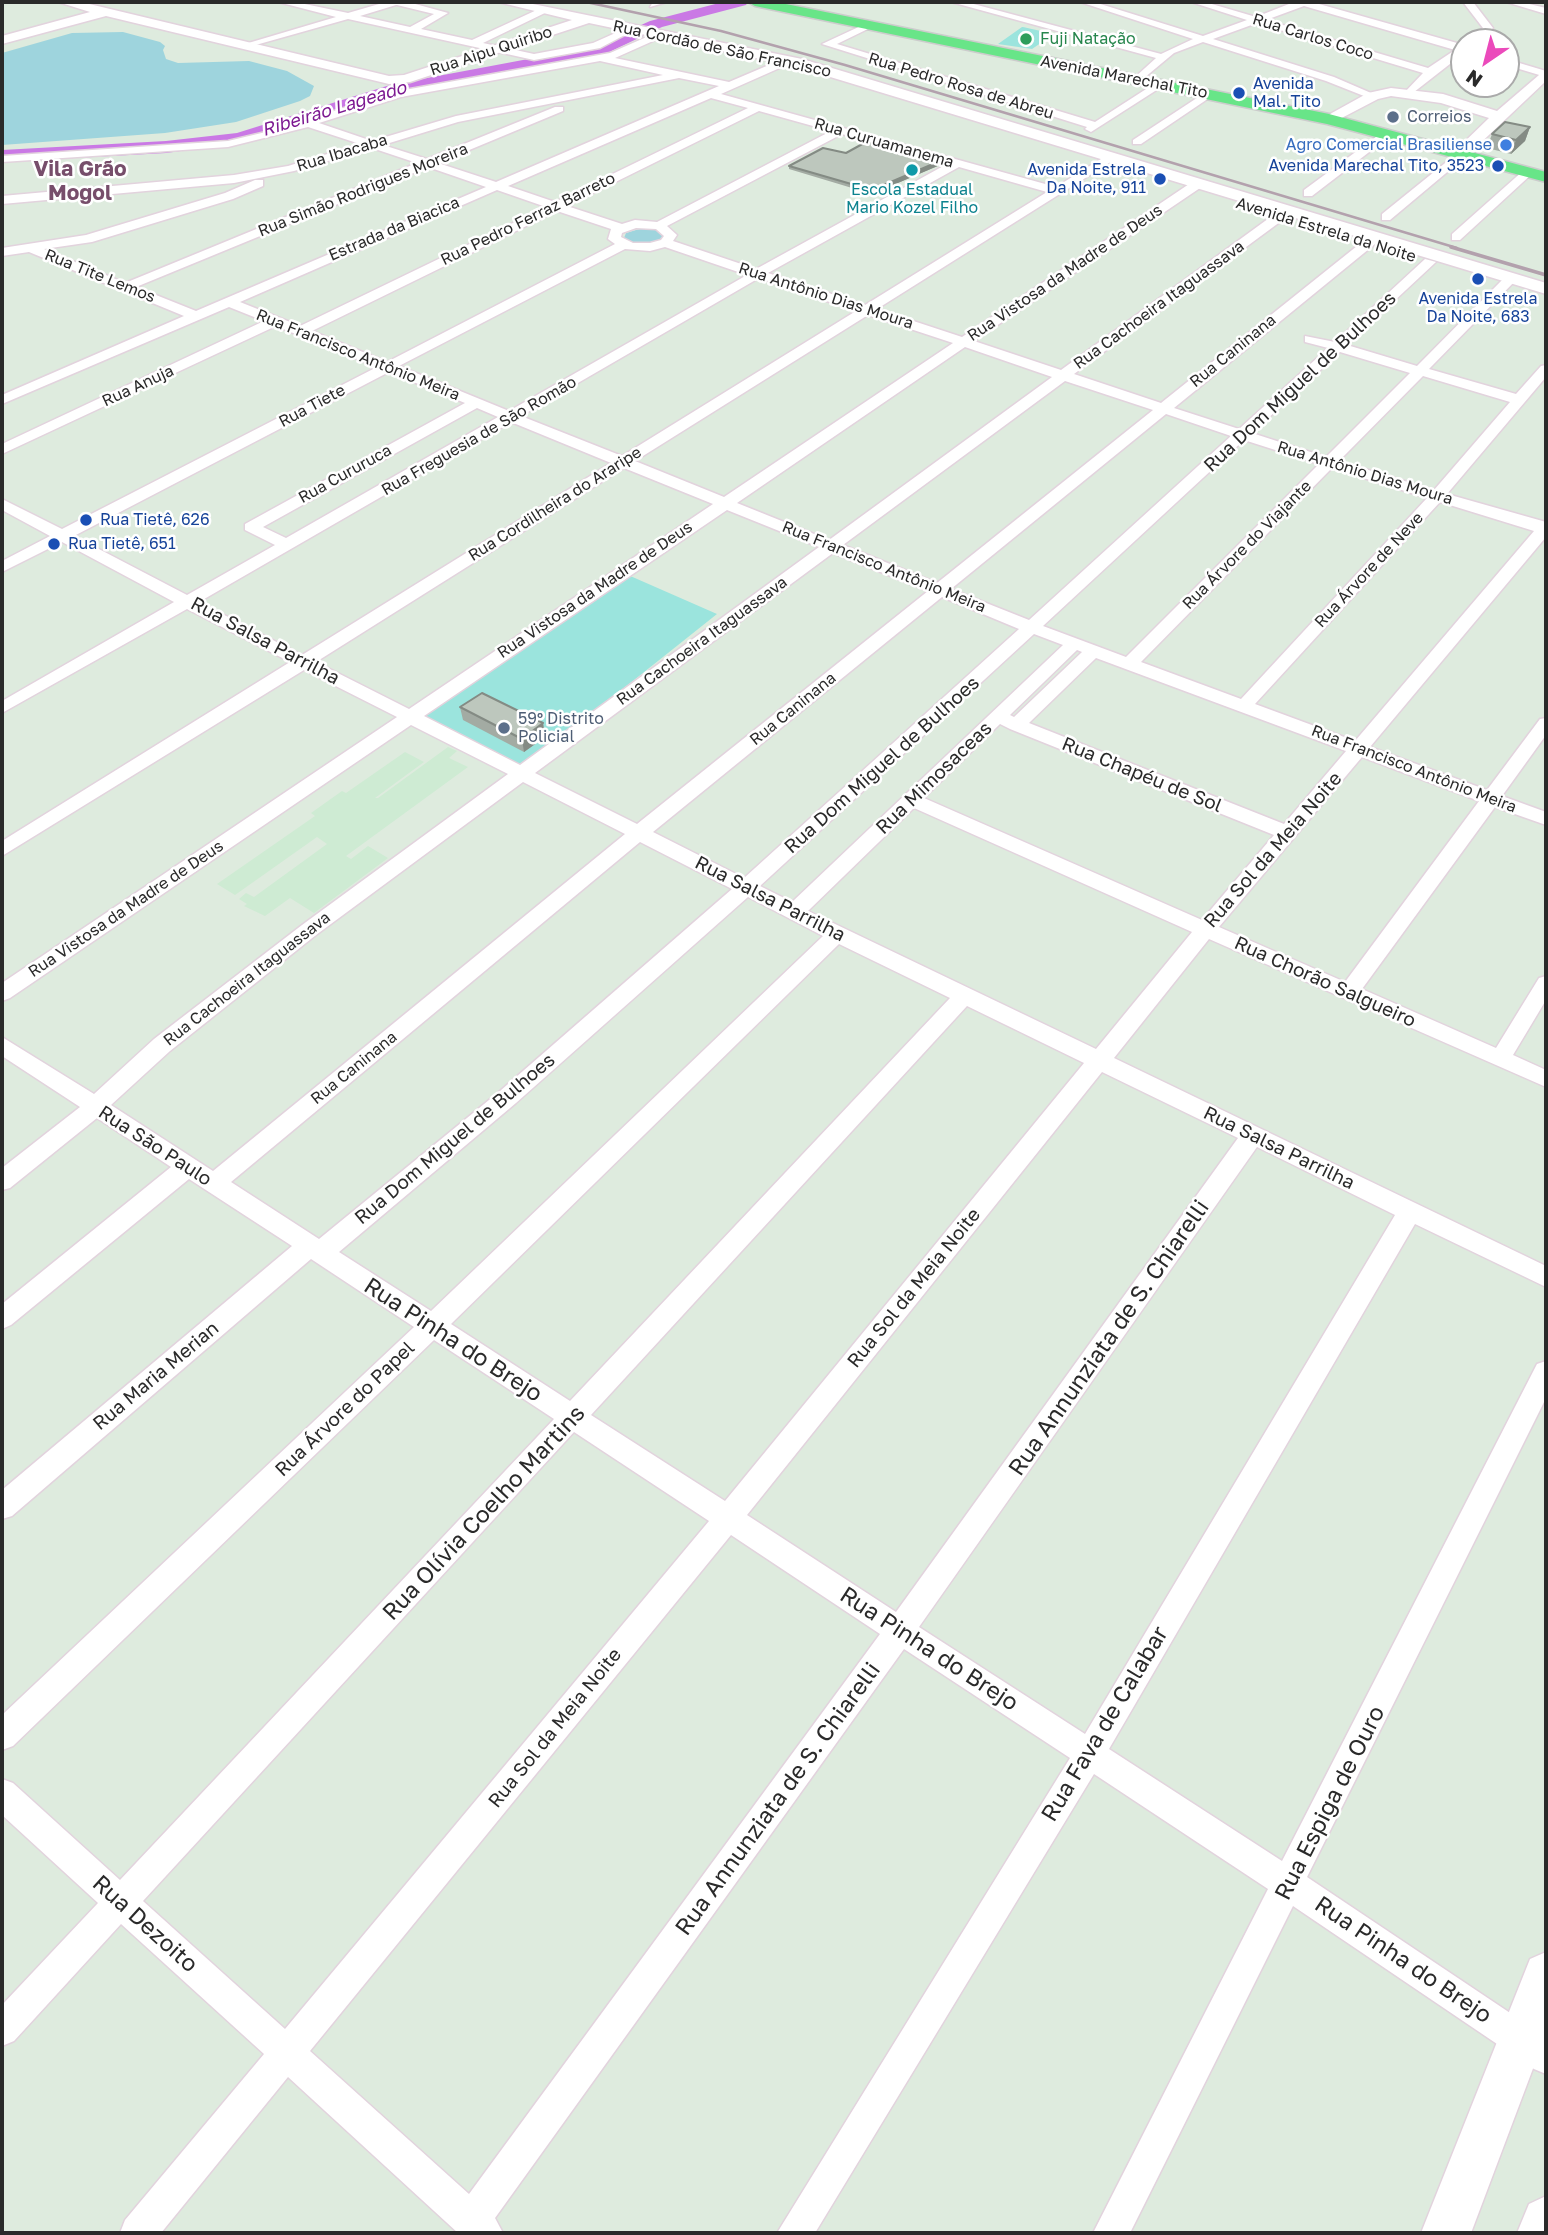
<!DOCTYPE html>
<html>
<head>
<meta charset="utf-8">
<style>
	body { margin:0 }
	#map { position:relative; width:1548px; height:2235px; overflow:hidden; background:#deebde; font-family:"Golos Text",sans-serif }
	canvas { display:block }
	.frame { position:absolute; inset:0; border:4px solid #2a2a2a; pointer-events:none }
	.north { position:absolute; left:1450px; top:28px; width:70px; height:70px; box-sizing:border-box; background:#fff; border:2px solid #aaa; border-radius:50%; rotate:215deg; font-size:19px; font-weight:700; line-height:28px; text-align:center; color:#2a2a2a }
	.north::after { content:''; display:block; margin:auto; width:24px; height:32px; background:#eb4abb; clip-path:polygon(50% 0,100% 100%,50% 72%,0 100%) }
</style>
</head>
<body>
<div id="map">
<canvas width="1548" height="2235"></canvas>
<div class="frame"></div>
<div class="north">N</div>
</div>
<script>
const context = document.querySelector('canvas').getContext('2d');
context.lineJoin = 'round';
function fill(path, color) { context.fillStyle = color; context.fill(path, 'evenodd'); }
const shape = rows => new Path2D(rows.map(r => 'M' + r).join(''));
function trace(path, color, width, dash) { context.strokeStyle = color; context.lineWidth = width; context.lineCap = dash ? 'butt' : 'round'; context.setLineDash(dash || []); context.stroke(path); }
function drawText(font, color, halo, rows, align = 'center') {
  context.font = font + ' "Golos Text",sans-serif'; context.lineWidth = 5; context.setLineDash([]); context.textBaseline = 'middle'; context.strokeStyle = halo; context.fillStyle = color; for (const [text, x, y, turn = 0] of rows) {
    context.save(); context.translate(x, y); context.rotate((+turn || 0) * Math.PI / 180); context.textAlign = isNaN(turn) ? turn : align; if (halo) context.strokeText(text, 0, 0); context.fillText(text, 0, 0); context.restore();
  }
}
const education = shape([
	[448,747,457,751,449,758,468,767,346,856,351,859,368,846,388,858,314,913,290,898,265,916,244,906,247,904,239,899,246,893,254,897,327,844,317,837,235,895,217,884,315,816,311,813,342,791,346,793,405,752,424,762,375,798,378,798]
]);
const green = shape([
	[123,32,160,42,165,46,163,50,166,59,178,63,249,61,287,71,314,86,310,96,300,101,236,122,165,133,2,145,2,53,72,33],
	[643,228,656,229,666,236,657,243,637,245,624,238,626,233]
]);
const pitch = shape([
	[1022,27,1023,27,1054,34,1032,49,998,44],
	[628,575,717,614,521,770,419,716]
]);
const river = shape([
	[723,2,748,2,746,5,662,27,603,55,393,95,239,143,166,153,2,162,2,150,166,141,237,133,390,85,592,47,650,21,723,2]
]);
const street = shape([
	[278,2,295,2,348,13,386,2,408,2,448,13,421,29,472,40,541,8,547,8,547,12,483,43,534,54,593,43,631,26,636,29,600,48,534,60,348,19,245,48,245,44,336,17,278,2],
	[396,5,397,5,434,14,410,27,360,16,396,5],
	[653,2,667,2,650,7,653,2],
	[951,2,966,2,1161,54,1193,39,1080,2,1094,2,1203,36,1247,20,1191,2,1205,2,1256,17,1294,2,1312,2,1464,45,1464,53,1409,96,1404,93,1423,73,1257,23,1213,39,1334,77,1378,96,1369,98,1326,81,1203,42,1174,53,1138,83,1134,82,1134,78,1156,58,951,2],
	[1304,6,1455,50,1428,68,1266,20,1304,6],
	[1463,2,1473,2,1493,28,1478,42,1467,42,1483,28,1463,2],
	[1506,2,1521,2,1546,8,1546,14,1506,2],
	[865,24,874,26,837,44,1095,122,1157,82,1166,84,1091,132,1085,129,1087,127,822,44,865,24],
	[658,32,662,37,615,58,729,82,783,59,791,59,791,63,721,94,1056,187,1109,154,1117,154,1117,158,877,309,962,337,1195,180,1203,180,1203,186,974,341,1061,370,1276,213,1284,213,1284,219,1074,374,1161,403,1372,234,1380,234,1380,240,1174,408,1239,429,1328,348,1305,342,1305,336,1335,342,1425,259,1436,262,1347,345,1417,366,1507,275,1518,278,1429,369,1516,394,1541,366,1546,365,1546,377,1447,494,1546,522,1546,537,1370,747,1487,790,1540,719,1546,718,1546,735,1502,796,1546,812,1546,825,1495,807,1362,989,1496,1048,1539,978,1546,976,1546,1000,1513,1055,1546,1070,1546,1087,1209,939,1114,1058,1546,1266,1546,1287,1415,1224,1109,1749,1282,1861,1537,1364,1546,1361,1546,1398,1307,1877,1546,2037,1546,2074,1534,2069,1293,1906,1130,2233,1093,2233,1268,1889,1094,1774,815,2233,777,2233,1070,1758,904,1649,495,2218,503,2233,458,2233,288,2077,161,2233,120,2233,125,2220,264,2054,121,1924,14,2041,2,2046,2,2005,98,1903,2,1815,2,1779,13,1783,120,1880,554,1419,434,1340,13,1746,2,1750,2,1715,414,1327,311,1259,12,1516,2,1519,2,1490,292,1246,189,1179,11,1325,2,1329,2,1304,171,1167,97,1118,10,1188,2,1190,2,1168,80,1107,2,1056,2,1037,94,1094,154,1039,302,925,508,774,411,725,10,998,2,1001,2,983,397,717,304,670,2,856,2,841,290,662,187,609,2,713,2,701,174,602,62,542,2,572,2,561,50,536,2,510,2,499,62,529,377,367,276,326,2,454,2,444,264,321,229,307,2,404,2,395,184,316,29,252,2,256,2,248,86,235,225,193,255,180,263,180,263,186,233,199,92,242,44,249,125,283,417,163,372,148,294,171,234,183,2,204,2,196,234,175,288,166,360,144,308,127,228,147,2,162,2,156,228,141,270,131,399,91,610,53,658,32],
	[600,61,663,75,456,116,372,141,319,123,401,97,600,61],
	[679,78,719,86,496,182,438,163,563,111,563,107,555,107,427,159,383,145,458,122,679,78],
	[711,98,748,108,555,202,508,186,711,98],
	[759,111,831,131,657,222,635,220,622,224,567,206,759,111],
	[842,134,947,164,756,269,673,241,677,235,667,226,842,134],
	[428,167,486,187,196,311,136,287,428,167],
	[959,167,1047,192,865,305,768,273,959,167],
	[497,190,546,207,300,326,240,302,497,190],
	[557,211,611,229,608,239,615,244,387,362,312,331,557,211],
	[636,228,656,229,664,236,661,240,650,243,633,243,621,237,622,233,636,228],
	[665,247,747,275,509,411,399,366,625,249,650,251,665,247],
	[759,278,856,311,622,456,521,416,759,278],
	[868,315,953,343,724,497,635,461,868,315],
	[965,347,1052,377,829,540,737,503,965,347],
	[1340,352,1410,373,1326,457,1252,433,1340,352],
	[389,372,465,403,245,524,245,530,275,545,187,595,74,536,389,372],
	[1423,376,1510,402,1434,490,1339,461,1423,376],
	[1065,381,1153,410,937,583,843,545,1065,381],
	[477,408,498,417,286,538,263,527,477,408],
	[1166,414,1231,436,1029,620,951,589,1166,414],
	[511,422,611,463,302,655,199,602,511,422],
	[1244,440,1319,464,1126,657,1043,626,1244,440],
	[624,468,713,504,409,709,316,662,624,468],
	[1332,468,1427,498,1241,699,1141,662,1332,468],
	[1440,502,1534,531,1355,741,1255,704,1440,502],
	[727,510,819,547,520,765,424,716,727,510],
	[833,553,928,591,637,824,535,773,833,553],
	[942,597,1019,629,744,878,653,832,942,597],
	[1034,634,1063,645,792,902,760,886,1034,634],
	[1077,650,1082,652,1014,717,1010,715,1077,650],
	[1096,658,1346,751,1284,824,1029,723,1096,658],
	[1000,724,1010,729,1274,835,1202,920,924,798,1000,724],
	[1362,757,1479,801,1345,982,1219,927,1362,757],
	[523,782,625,834,213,1171,111,1105,170,1051,316,935,523,782],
	[914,808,1192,932,1096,1049,808,911,914,808],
	[640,842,732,889,500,1091,319,1239,231,1182,640,842],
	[748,897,823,936,431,1311,339,1252,516,1103,748,897],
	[839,944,950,998,570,1401,451,1324,839,944],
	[967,1006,1084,1063,725,1501,591,1415,967,1006],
	[1102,1072,1238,1138,896,1612,747,1515,1102,1072],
	[1257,1147,1395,1215,1085,1734,919,1627,1257,1147],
	[574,1432,709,1521,285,2029,143,1901,574,1432],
	[731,1535,880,1634,469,2194,310,2051,731,1535],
	[1506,59,1546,71,1546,77,1506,65,1506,59],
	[1206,92,1215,94,1141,144,1133,144,1133,140,1206,92],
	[1384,131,1394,133,1312,196,1304,196,1304,190,1384,131],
	[1460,151,1470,153,1390,220,1382,220,1382,214,1460,151],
	[1524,170,1534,172,1460,240,1452,240,1452,234,1524,170]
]);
const secondary = shape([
	[58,2,81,2,389,76,404,75,572,20,498,2,523,2,802,59,1546,283,1546,294,794,66,589,23,410,82,389,84,106,16,2,44,2,36,90,12,58,2],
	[1546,69,1546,81,1472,151,1466,153,1458,148,1489,118,1441,103,1391,96,1378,99,1334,122,1324,122,1321,119,1368,93,1391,88,1443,94,1497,111,1546,69],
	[1546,1952,1546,2034,1471,2233,1421,2233,1530,1959,1546,1952],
	[1546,2196,1546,2233,1517,2233,1529,2204,1546,2196]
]);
const primary = shape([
	[748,2,776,2,1329,114,1546,172,1546,182,1327,124,755,6,748,2]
]);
const railFar1 = shape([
	[586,2,721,31,845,65,1457,248]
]);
const rail = shape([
	[1451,247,1546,275]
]);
const wall = shape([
	[1530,127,1525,141,1511,154,1487,148,1492,134],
	[846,153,940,161,940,165,872,194,789,169,789,166],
	[460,707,543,723,545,737,524,752,463,720]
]);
const shadedWall = shape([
	[1530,127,1525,141,1511,154,1516,140],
	[940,161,940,165,872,194,872,190],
	[543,723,545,737,524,752,522,739]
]);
const building = shape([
	[1505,122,1530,127,1516,140,1492,134,1505,122],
	[866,142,940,161,872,190,789,166,823,148,846,153,866,142],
	[482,693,543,723,522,739,460,707,482,693]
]);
const markers = [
	[1026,39,7,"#2e9e5b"],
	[1239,93,7,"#1a4fb4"],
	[1393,117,7,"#5c6f8a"],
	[1506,145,7,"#3f7fe0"],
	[1498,166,7,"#1a4fb4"],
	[912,170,7,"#0f9aa8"],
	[1160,179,7,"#1a4fb4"],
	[1478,279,7,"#1a4fb4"],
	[86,520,7,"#1a4fb4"],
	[54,544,7,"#1a4fb4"],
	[504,728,7,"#5c6f8a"]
];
const farStreetnames = [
	["Rua Carlos Coco",1313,37,17],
	["Rua Cordão de São Francisco",722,49,12],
	["Rua Aipu Quiribo",491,51,-18],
	["Avenida Marechal Tito",1124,77,11],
	["Rua Pedro Rosa de Abreu",961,86,17],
	["Rua Curuamanema",884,143,16],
	["Rua Ibacaba",342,153,-17],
	["Rua Simão Rodrigues Moreira",363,190,-22],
	["Rua Pedro Ferraz Barreto",528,219,-26],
	["Estrada da Biacica",394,229,-23],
	["Avenida Estrela da Noite",1326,230,17],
	["Rua Vistosa da Madre de Deus",1065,273,-34],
	["Rua Tite Lemos",100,276,22],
	["Rua Antônio Dias Moura",826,296,18],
	["Rua Cachoeira Itaguassava",1159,305,-36],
	["Rua Caninana",1233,351,-39],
	["Rua Francisco Antônio Meira",358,355,22],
	["Rua Anuja",138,386,-25],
	["Rua Tiete",312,406,-28],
	["Rua Freguesia de São Romão",479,436,-30],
	["Rua Antônio Dias Moura",1365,473,17],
	["Rua Cururuca",345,474,-29],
	["Rua Cordilheira do Araripe",555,504,-32],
	["Rua Árvore do Viajante",1247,545,-45],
	["Rua Francisco Antônio Meira",884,567,22],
	["Rua Árvore de Neve",1369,570,-47],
	["Rua Vistosa da Madre de Deus",595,590,-34],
	["Rua Cachoeira Itaguassava",702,641,-36],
	["Rua Caninana",793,709,-39],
	["Rua Francisco Antônio Meira",1414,769,21],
	["Rua Vistosa da Madre de Deus",126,909,-34],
	["Rua Cachoeira Itaguassava",247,979,-38],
	["Rua Caninana",354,1068,-39]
];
const farLeisurenames = [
	["Fuji Natação",1040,39]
];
const farTransitnames = [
	["Avenida",1253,84],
	["Mal. Tito",1253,102],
	["Avenida Marechal Tito, 3523",1484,166,"right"],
	["Avenida Estrela",1146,170,"right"],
	["Da Noite, 911",1146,188,"right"],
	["Avenida Estrela",1478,299,"center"],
	["Da Noite, 683",1478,317,"center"],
	["Rua Tietê, 626",100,520],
	["Rua Tietê, 651",68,544]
];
const farServicenames = [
	["Correios",1407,117],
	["59º Distrito",518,719],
	["Policial",518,737]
];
const farShopnames = [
	["Agro Comercial Brasiliense",1492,145]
];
const farCulturenames = [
	["Escola Estadual",912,190],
	["Mario Kozel Filho",912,208]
];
const farWaternames = [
	["Ribeirão Lageado",334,109,-17]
];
const streetNames = [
	["Rua Dom Miguel de Bulhoes",1300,382,-43],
	["Rua Salsa Parrilha",265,641,28],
	["Rua Dom Miguel de Bulhoes",882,765,-42],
	["Rua Chapéu de Sol",1142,775,22],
	["Rua Mimosaceas",934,778,-44],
	["Rua Sol da Meia Noite",1273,850,-49],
	["Rua Salsa Parrilha",770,899,27],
	["Rua Chorão Salgueiro",1325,982,24],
	["Rua Dom Miguel de Bulhoes",455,1139,-40],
	["Rua São Paulo",155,1146,33],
	["Rua Salsa Parrilha",1279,1148,26],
	["Rua Sol da Meia Noite",914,1288,-51],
	["Rua Maria Merian",156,1376,-40],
	["Rua Árvore do Papel",345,1409,-44],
	["Rua Sol da Meia Noite",555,1728,-51]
];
const farDistrictnames = [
	["Vila Grão",80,169],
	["Mogol",80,193]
];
const nearStreetnames = [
	["Rua Annunziata de S. Chiarelli",1109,1338,-55],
	["Rua Pinha do Brejo",453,1340,33],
	["Rua Olívia Coelho Martins",484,1513,-47],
	["Rua Pinha do Brejo",929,1649,33],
	["Rua Fava de Calabar",1105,1724,-59],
	["Rua Annunziata de S. Chiarelli",778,1799,-54],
	["Rua Espiga de Ouro",1330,1803,-63],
	["Rua Dezoito",145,1924,42],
	["Rua Pinha do Brejo",1403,1960,34]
];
fill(education, '#ceebd3');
fill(green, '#9ed4dd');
fill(pitch, '#9be4dd');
fill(river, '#ca79e5');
trace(street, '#e2d3dd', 3);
trace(secondary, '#e2d3dd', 3);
trace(primary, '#ccc', 3);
fill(street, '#fff');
fill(secondary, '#fff');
fill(primary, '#68e588');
trace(railFar1, '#b3a1ad', 2.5);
trace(rail, '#b3a1ad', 3.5);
fill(wall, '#a3aba3');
fill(shadedWall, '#848b84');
fill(building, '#bdc7bd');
trace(building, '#848b84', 2);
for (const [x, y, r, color] of markers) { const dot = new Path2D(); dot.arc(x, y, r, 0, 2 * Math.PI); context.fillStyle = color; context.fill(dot); trace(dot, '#fff', 2.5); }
drawText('16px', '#2a2a2a', '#fff', farStreetnames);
drawText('16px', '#27864d', '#fff', farLeisurenames, 'left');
drawText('16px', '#164399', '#fff', farTransitnames, 'left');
drawText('16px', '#4e5e75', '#fff', farServicenames, 'left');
drawText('16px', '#366cbe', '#fff', farShopnames, 'right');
drawText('16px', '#0d838f', '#fff', farCulturenames);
drawText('italic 18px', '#7c1891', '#fff', farWaternames);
drawText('19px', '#2a2a2a', '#fff', streetNames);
drawText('bold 21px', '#774e6b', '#fff', farDistrictnames);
drawText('23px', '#2a2a2a', '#fff', nearStreetnames);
</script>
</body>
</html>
